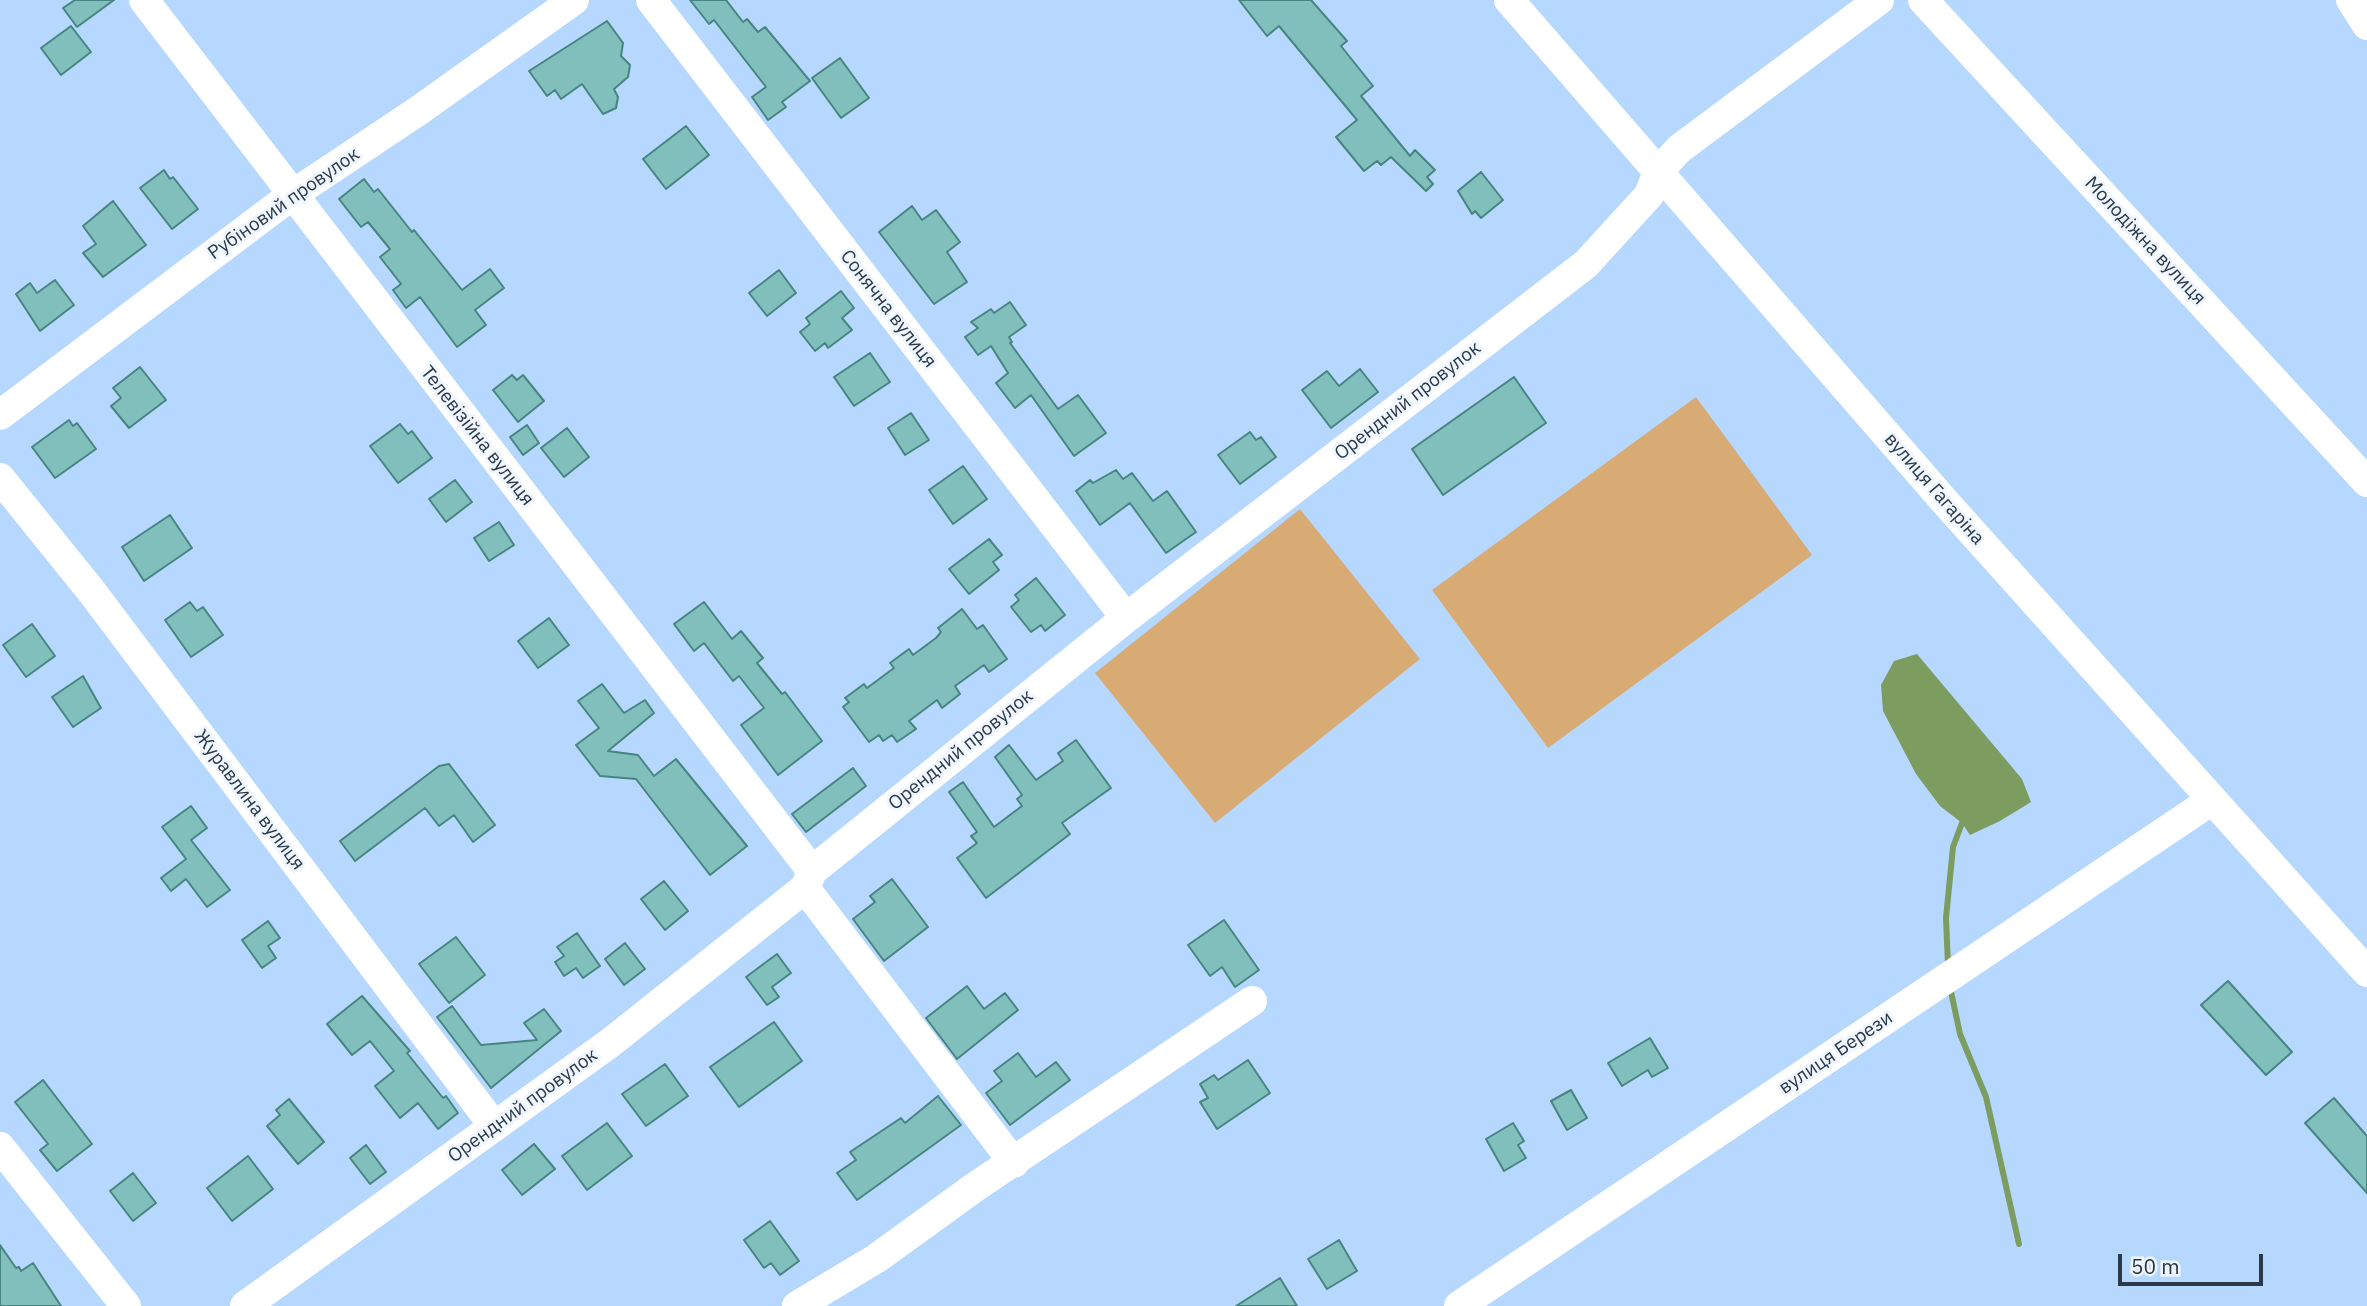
<!DOCTYPE html>
<html>
<head>
<meta charset="utf-8">
<style>
	body { margin:0 }
	#map { position:relative; width:2367px; height:1306px; overflow:hidden; background:#b6d8ff; font-family:"IBM Plex Sans",sans-serif }
	canvas { display:block }
	.scale { position:absolute; left:2118px; top:1254px; width:145px; height:32px; box-sizing:border-box; border:4px solid #2a3847; border-top:0; padding-left:9px; font-size:21px; line-height:24px; white-space:nowrap; color:#2a3847; -webkit-text-stroke:5px #f0f6fe; paint-order:stroke }
</style>
</head>
<body>
<div id="map">
<canvas width="2367" height="1306"></canvas>
<div class="scale">50 m</div>
</div>
<script>
const context = document.querySelector('canvas').getContext('2d');
context.lineJoin = 'round';
function fill(path, color) { context.fillStyle = color; context.fill(path, 'evenodd'); }
const shape = rows => new Path2D(rows.map(r => 'M' + r).join(''));
function trace(path, color, width, dash) { context.strokeStyle = color; context.lineWidth = width; context.lineCap = dash ? 'butt' : 'round'; context.setLineDash(dash || []); context.stroke(path); }
function drawText(font, color, halo, rows, align = 'center') {
  context.font = font + ' "IBM Plex Sans",sans-serif'; context.lineWidth = 6; context.setLineDash([]); context.textBaseline = 'middle'; context.strokeStyle = halo; context.fillStyle = color; for (const [text, x, y, turn = 0] of rows) {
    context.save(); context.translate(x, y); context.rotate((+turn || 0) * Math.PI / 180); context.textAlign = isNaN(turn) ? turn : align; if (halo) context.strokeText(text, 0, 0); context.fillText(text, 0, 0); context.restore();
  }
}
const green = shape([
	[1696,397,1812,555,1548,748,1432,590],
	[1300,509,1420,659,1215,823,1095,673]
]);
const water = shape([
	[1917,654,2022,779,2031,802,2000,821,1970,835,1962,823,1940,806,1916,774,1883,711,1881,685,1894,661]
]);
const stream = shape([
	[1948,965,1946,918,1953,847,1962,823],
	[1950,987,1960,1034,1986,1097,2019,1244]
]);
const building = shape([
	[75,0,114,0,77,27,63,8,75,0],
	[690,0,726,0,743,22,747,19,758,32,765,27,810,81,782,102,786,107,768,120,752,97,766,87,714,20,709,24,690,0],
	[1239,0,1311,0,1347,41,1341,46,1373,86,1361,96,1410,156,1415,150,1435,170,1427,177,1433,184,1426,191,1391,157,1381,165,1377,161,1364,171,1336,137,1357,120,1279,26,1267,36,1239,0],
	[607,21,623,43,621,56,630,65,628,77,614,89,618,97,616,108,603,114,582,84,561,99,555,90,547,96,529,71,607,21],
	[71,26,91,52,61,75,41,48,71,26],
	[840,58,869,98,841,118,812,78,840,58],
	[686,126,709,155,666,189,643,159,686,126],
	[164,170,170,179,173,177,198,209,172,229,140,188,164,170],
	[1481,172,1503,200,1481,218,1475,211,1472,214,1458,191,1481,172],
	[364,179,374,192,378,189,412,232,414,230,462,290,490,269,504,288,475,310,486,325,457,347,420,297,406,308,393,290,401,284,380,257,390,249,368,222,361,227,339,199,364,179],
	[113,201,146,245,103,277,83,253,96,244,83,226,113,201],
	[912,206,922,220,936,210,960,242,947,252,967,282,934,304,879,232,912,206],
	[779,270,796,293,767,316,749,293,779,270],
	[55,280,74,305,40,331,16,294,30,283,37,293,55,280],
	[841,291,854,308,842,318,852,330,828,348,825,343,815,351,800,332,810,324,806,318,841,291],
	[1010,302,1026,325,1009,337,1012,342,1010,343,1058,409,1078,395,1106,433,1074,456,1031,395,1015,408,996,383,1008,373,991,346,978,355,965,337,978,328,971,322,991,309,994,313,1010,302],
	[870,353,890,382,854,406,834,377,870,353],
	[140,367,166,400,129,428,111,406,121,398,113,388,140,367],
	[1360,369,1378,392,1331,428,1302,390,1327,371,1339,386,1360,369],
	[512,375,517,380,523,375,544,401,518,422,493,390,512,375],
	[1514,377,1546,423,1443,495,1412,449,1514,377],
	[911,413,929,440,905,455,888,428,911,413],
	[69,420,73,426,77,423,96,449,55,478,32,447,69,420],
	[400,424,408,434,412,431,432,458,398,483,370,446,400,424],
	[527,425,539,443,523,455,510,437,527,425],
	[567,428,589,457,564,477,541,448,567,428],
	[1250,432,1256,440,1261,437,1276,457,1240,484,1218,455,1250,432],
	[963,466,987,499,953,524,929,490,963,466],
	[1116,470,1123,479,1132,473,1153,501,1167,491,1196,532,1166,553,1130,503,1100,525,1076,491,1090,480,1093,483,1116,470],
	[455,480,472,502,446,522,429,499,455,480],
	[170,515,192,548,144,581,122,547,170,515],
	[499,522,514,545,489,561,474,538,499,522],
	[989,539,1002,555,993,562,999,570,969,594,949,569,989,539],
	[1036,578,1065,615,1045,631,1041,625,1031,632,1011,607,1019,600,1015,595,1036,578],
	[190,602,197,611,203,607,223,635,191,657,165,620,190,602],
	[704,602,732,639,741,631,763,658,757,663,782,694,785,692,822,741,778,775,741,725,764,708,739,676,733,681,704,643,694,651,674,624,704,602],
	[962,609,977,629,983,625,1007,659,989,672,984,665,955,686,960,694,942,708,937,700,909,721,916,729,897,742,892,735,883,741,879,735,869,742,843,707,849,702,845,698,864,684,867,688,894,668,890,663,909,649,913,655,936,638,941,632,938,628,962,609],
	[549,618,569,645,538,668,518,641,549,618],
	[32,624,55,656,26,677,3,645,32,624],
	[83,676,101,708,73,727,52,697,83,676],
	[602,684,624,713,645,700,654,713,608,751,638,755,654,776,676,759,747,846,710,875,636,779,600,776,576,745,599,728,578,701,602,684],
	[1076,740,1111,788,1062,823,1070,834,986,898,957,858,977,843,971,836,977,832,949,792,963,782,994,827,1022,806,1017,799,1022,795,995,757,1009,745,1036,780,1063,761,1058,753,1076,740],
	[449,764,495,825,473,842,454,815,439,826,425,808,355,861,340,841,439,766,449,764],
	[853,768,866,786,806,832,792,814,853,768],
	[191,806,207,828,191,840,230,890,207,907,186,879,171,891,161,878,186,859,162,827,191,806],
	[892,879,928,927,884,961,853,919,875,902,870,896,892,879],
	[664,881,688,911,665,930,641,899,664,881],
	[1224,920,1259,970,1235,987,1222,967,1210,976,1188,945,1224,920],
	[268,921,280,938,268,946,276,958,262,968,242,940,268,921],
	[577,933,600,966,583,978,576,968,564,976,555,962,564,956,557,947,577,933],
	[456,937,485,975,449,1003,419,964,456,937],
	[625,943,645,969,624,985,605,959,625,943],
	[777,954,791,973,772,987,779,997,767,1005,746,977,777,954],
	[2228,981,2292,1052,2266,1075,2201,1005,2228,981],
	[967,986,984,1009,1005,993,1018,1010,957,1059,926,1018,967,986],
	[362,996,410,1051,407,1053,443,1098,446,1096,458,1113,438,1129,418,1103,400,1118,375,1086,394,1071,370,1041,352,1055,327,1024,362,996],
	[452,1006,481,1045,537,1040,524,1023,544,1009,561,1031,491,1088,437,1017,452,1006],
	[774,1022,802,1061,739,1107,710,1067,774,1022],
	[1650,1038,1668,1068,1652,1077,1648,1070,1622,1086,1608,1063,1650,1038],
	[1018,1053,1036,1077,1056,1062,1070,1080,1010,1125,986,1093,1002,1081,994,1071,1018,1053],
	[1248,1060,1270,1093,1217,1129,1200,1102,1208,1098,1200,1084,1214,1075,1218,1080,1248,1060],
	[665,1064,688,1096,646,1126,622,1094,665,1064],
	[43,1080,92,1144,57,1171,40,1150,48,1144,15,1102,43,1080],
	[1571,1090,1587,1118,1567,1130,1551,1101,1571,1090],
	[938,1096,961,1125,857,1200,837,1173,856,1160,850,1152,901,1118,905,1123,938,1096],
	[2334,1098,2367,1136,2367,1193,2305,1123,2334,1098],
	[289,1099,324,1142,298,1164,267,1126,280,1115,276,1110,289,1099],
	[607,1123,632,1156,587,1190,562,1156,607,1123],
	[1513,1123,1524,1141,1518,1145,1526,1158,1504,1171,1486,1139,1513,1123],
	[534,1144,555,1169,522,1195,502,1170,534,1144],
	[366,1145,386,1172,370,1184,350,1158,366,1145],
	[248,1156,273,1189,232,1221,207,1188,248,1156],
	[133,1173,156,1203,133,1221,110,1191,133,1173],
	[770,1221,799,1261,780,1275,771,1263,764,1268,744,1240,770,1221],
	[1339,1240,1357,1271,1327,1289,1308,1259,1339,1240],
	[0,1245,16,1268,19,1267,21,1271,33,1263,61,1306,0,1306,0,1245],
	[1280,1278,1297,1306,1236,1306,1280,1278]
]);
const minor = shape([
	[144,0,812,871],
	[651,0,1126,618],
	[1509,0,1946,503,2367,972],
	[1923,0,2367,482],
	[2351,0,2367,25],
	[0,415,292,195,418,111,574,0],
	[0,478,92,592,494,1126],
	[805,888,1014,1163],
	[0,1147,126,1306],
	[245,1306,610,1043,805,888,812,871,1126,618,1586,264,1649,195,1658,172,1679,149,1879,0],
	[797,1306,877,1258,975,1187,1252,1001],
	[1459,1306,2212,800]
]);
const streetNames = [
	["Рубіновий провулок",284,204,-35],
	["Молодіжна вулиця",2145,241,47],
	["Сонячна вулиця",888,309,52],
	["Орендний провулок",1408,401,-38],
	["Телевізійна вулиця",477,436,52],
	["вулиця Гагаріна",1934,489,49],
	["Орендний провулок",961,750,-39],
	["Журавлина вулиця",249,800,53],
	["вулиця Берези",1836,1053,-34],
	["Орендний провулок",523,1106,-36]
];
fill(green, '#d9ab74');
fill(water, '#7c9c60');
trace(stream, '#7c9c60', 6);
fill(building, '#80bfbc');
trace(building, '#478582', 2);
trace(minor, '#fff', 30);
drawText('19px', '#2a3847', '#f0f6fe', streetNames);
</script>
</body>
</html>
